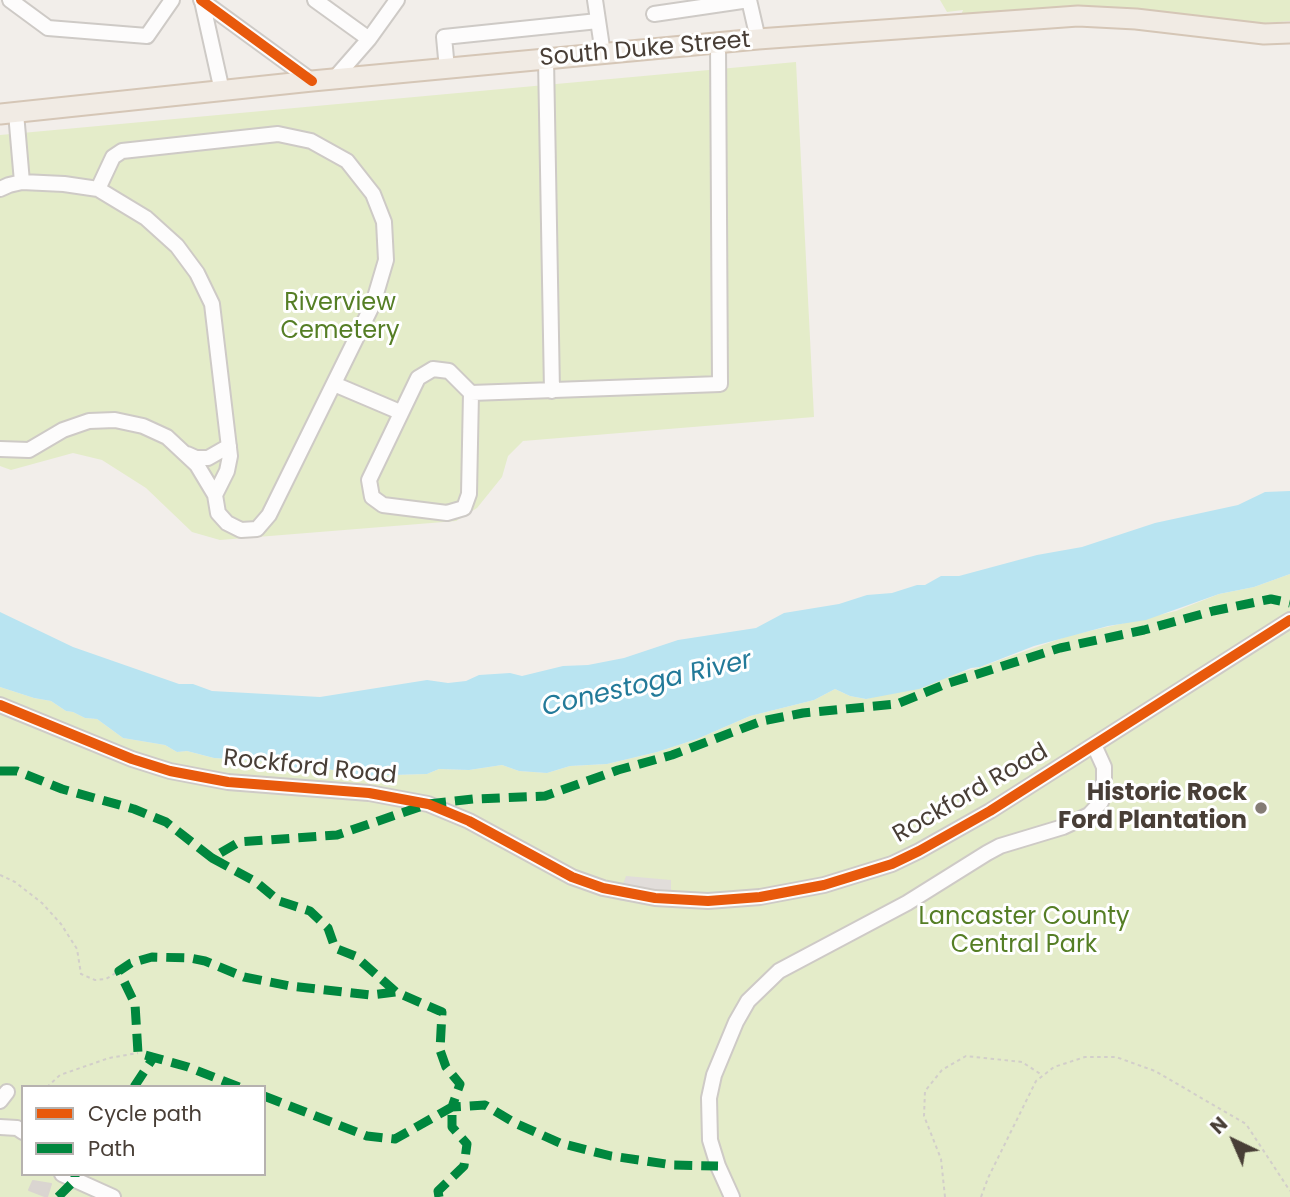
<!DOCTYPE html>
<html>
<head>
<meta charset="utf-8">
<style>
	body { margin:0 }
	#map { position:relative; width:1290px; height:1197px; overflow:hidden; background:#f2eeea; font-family:Poppins,sans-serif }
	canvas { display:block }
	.legend { position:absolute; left:21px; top:1085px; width:245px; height:91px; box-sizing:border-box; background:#fff; border:2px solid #b6b2af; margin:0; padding:9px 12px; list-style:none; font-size:21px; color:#483e36 }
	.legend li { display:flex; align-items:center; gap:14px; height:35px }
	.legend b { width:35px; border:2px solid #b6b2af }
	.north { position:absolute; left:1199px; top:1106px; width:70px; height:70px; -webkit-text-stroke:5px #fff; paint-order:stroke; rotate:316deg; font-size:19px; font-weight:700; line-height:28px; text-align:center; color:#483e36 }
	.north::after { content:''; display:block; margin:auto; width:24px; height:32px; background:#483e36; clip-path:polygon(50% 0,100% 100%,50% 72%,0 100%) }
</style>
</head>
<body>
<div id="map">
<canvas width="1290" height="1197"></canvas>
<ul class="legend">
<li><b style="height:9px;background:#e8590c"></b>Cycle path</li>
<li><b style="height:9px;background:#00873e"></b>Path</li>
</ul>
<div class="north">N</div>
</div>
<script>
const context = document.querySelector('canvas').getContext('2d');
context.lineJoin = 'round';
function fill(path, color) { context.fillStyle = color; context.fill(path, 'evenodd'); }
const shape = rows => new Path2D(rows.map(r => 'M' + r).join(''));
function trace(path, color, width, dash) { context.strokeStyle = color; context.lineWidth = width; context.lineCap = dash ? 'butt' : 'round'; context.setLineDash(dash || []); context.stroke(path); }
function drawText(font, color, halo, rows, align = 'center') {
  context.font = font + ' Poppins,sans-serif'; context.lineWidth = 6; context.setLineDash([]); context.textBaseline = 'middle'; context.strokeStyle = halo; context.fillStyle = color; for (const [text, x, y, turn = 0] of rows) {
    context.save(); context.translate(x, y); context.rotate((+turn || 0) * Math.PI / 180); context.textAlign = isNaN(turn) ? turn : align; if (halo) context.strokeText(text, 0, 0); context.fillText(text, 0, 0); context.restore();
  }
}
const green = shape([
	[940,0,1290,0,1290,21,1253,24,1213,22,1118,7,1070,8,961,15,963,10,947,12],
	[796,62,814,417,523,441,508,456,502,477,477,508,456,521,220,540,192,532,146,488,102,460,73,453,11,470,0,466,0,135],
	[1290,574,1290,1197,0,1197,0,687,34,698,51,701,66,711,73,712,85,718,97,719,123,738,165,745,177,752,187,751,214,758,288,763,303,772,319,767,358,776,427,774,439,769,469,770,502,765,519,771,547,773,570,766,607,764,657,752,697,739,750,716,814,700,835,689,850,696,866,699,980,667,1068,636,1176,611,1219,594,1254,587],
	[23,1087,264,1087,264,1174,23,1174]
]);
const parking = shape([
	[626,876,671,880,671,907,617,900]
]);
const water = shape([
	[1290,491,1290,574,1254,587,1219,594,1146,620,1108,626,1034,646,980,667,971,668,919,689,866,699,850,696,835,689,814,700,750,716,697,739,657,752,607,764,570,766,547,773,519,771,502,765,469,770,439,769,427,774,358,776,320,767,303,772,288,763,214,758,187,751,177,752,165,745,123,738,97,719,85,718,73,712,66,711,51,701,34,698,0,687,0,612,73,647,179,684,193,684,212,691,320,697,427,680,448,683,466,681,479,675,510,673,522,676,563,666,588,665,624,658,678,640,756,628,784,613,839,604,867,595,892,593,917,585,925,585,941,576,959,576,1037,555,1082,547,1155,523,1238,505,1265,492]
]);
const building = shape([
	[33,1181,51,1184,47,1197,29,1190,33,1181]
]);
const path = shape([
	[0,875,15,882,42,903,61,924,77,949,81,974,95,980,106,979,119,971],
	[47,1087,60,1075,109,1058,138,1053],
	[945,1197,941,1159,924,1116,925,1091,942,1070,966,1056,1022,1062,1042,1075],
	[981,1197,988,1178,1036,1081,1054,1067,1085,1057,1116,1057,1155,1071,1246,1124,1290,1191]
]);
const minor = shape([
	[10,0,48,28,147,36,172,0],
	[201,0,312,81],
	[315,0,369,39],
	[595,0,603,54],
	[202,1,222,91],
	[654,14,749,0,758,39],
	[546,59,552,391],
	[447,69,444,37,598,21],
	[334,79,369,39,397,0],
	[16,113,22,182],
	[0,189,9,185,22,182,64,184,98,189,146,218,177,246,197,273,212,304,230,456,227,471,215,495],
	[433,369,449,371,471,393,469,494,464,508,447,513,383,505,372,497,369,480,418,378,433,369],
	[334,384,400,412],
	[471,393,720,384,718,43],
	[0,449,29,450,63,430,89,421,115,420,143,426,167,437,197,465,215,495,218,513,227,523,241,530,257,529,269,515,373,304,386,260,384,222,373,194,347,161,311,141,278,134,122,151,113,157,98,189],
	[187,454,196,458,208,458,229,446],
	[0,705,132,759,170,771,228,782,369,793,428,804,469,821,572,877,603,888,655,898,708,901,760,897,824,885,892,864,919,851,990,811,1290,620],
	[0,1101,7,1092],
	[0,1127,17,1128,23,1132],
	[62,1174,113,1197],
	[732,1197,718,1166,710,1140,709,1098,714,1075,736,1022,748,1001,779,971,907,903,987,853,1000,846,1063,827,1089,815,1101,802,1104,793,1104,767,1094,745]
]);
const major = shape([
	[0,114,312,81,758,39,1078,16,1136,19,1264,34,1290,33]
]);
const quiet = shape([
	[0,771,17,771,62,789,134,809,166,822,212,858,239,842,337,835,428,804,473,799,545,796,618,770,672,755,762,721,803,713,897,704,946,684,1060,648,1144,630,1213,611,1271,599,1290,603],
	[212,858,256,882,279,901,310,911,328,928,335,948,355,956,396,992,442,1012,440,1050,446,1067,460,1084,452,1107,485,1105,515,1123,560,1143,611,1156,673,1165,718,1166],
	[134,1087,153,1058],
	[239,1087,188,1067,138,1053,135,1004,119,971,131,963,152,957,190,958,205,961,244,977,290,986,371,995,396,992],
	[264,1096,367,1136,395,1139,452,1107],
	[58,1197,75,1180,75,1174],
	[439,1197,438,1191,464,1166,467,1144,452,1127,452,1107]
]);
const cycleway = shape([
	[201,0,312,81],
	[0,705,132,759,170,771,228,782,369,793,428,804,469,821,572,877,603,888,655,898,708,901,760,897,824,885,892,864,919,851,990,811,1290,620]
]);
const markers = [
	[1261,808,7,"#847c75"]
];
const streetNames = [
	["South Duke Street",645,50,-5],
	["Rockford Road",310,768,6],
	["Rockford Road",971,794,-30]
];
const parkNames = [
	["Riverview",340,304],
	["Cemetery",340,332],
	["Lancaster County",1024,918],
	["Central Park",1024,946]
];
const poiNames = [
	["Historic Rock",1247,794],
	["Ford Plantation",1247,822]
];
const waterNames = [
	["Conestoga River",647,685,-13]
];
fill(green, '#e4ecc9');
fill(parking, '#e1ddda');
fill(water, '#b9e4f1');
fill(building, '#dad5d1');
trace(building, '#dad5d0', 2);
trace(minor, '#cecac6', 18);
trace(major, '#d5c6b6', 23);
trace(path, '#d2ceca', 2, [3.5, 3.5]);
trace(minor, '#fdfcfc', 14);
trace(major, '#f1ebe4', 19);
trace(quiet, '#00873e', 9, [18, 9]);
trace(cycleway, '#e8590c', 10);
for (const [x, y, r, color] of markers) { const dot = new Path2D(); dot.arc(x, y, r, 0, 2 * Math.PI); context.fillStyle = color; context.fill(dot); trace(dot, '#fff', 2.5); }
drawText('24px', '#483e36', '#fff', streetNames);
drawText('24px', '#557e25', '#fff', parkNames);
drawText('bold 24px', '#483e36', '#fff', poiNames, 'right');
drawText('italic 26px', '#237a99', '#fff', waterNames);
</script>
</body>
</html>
